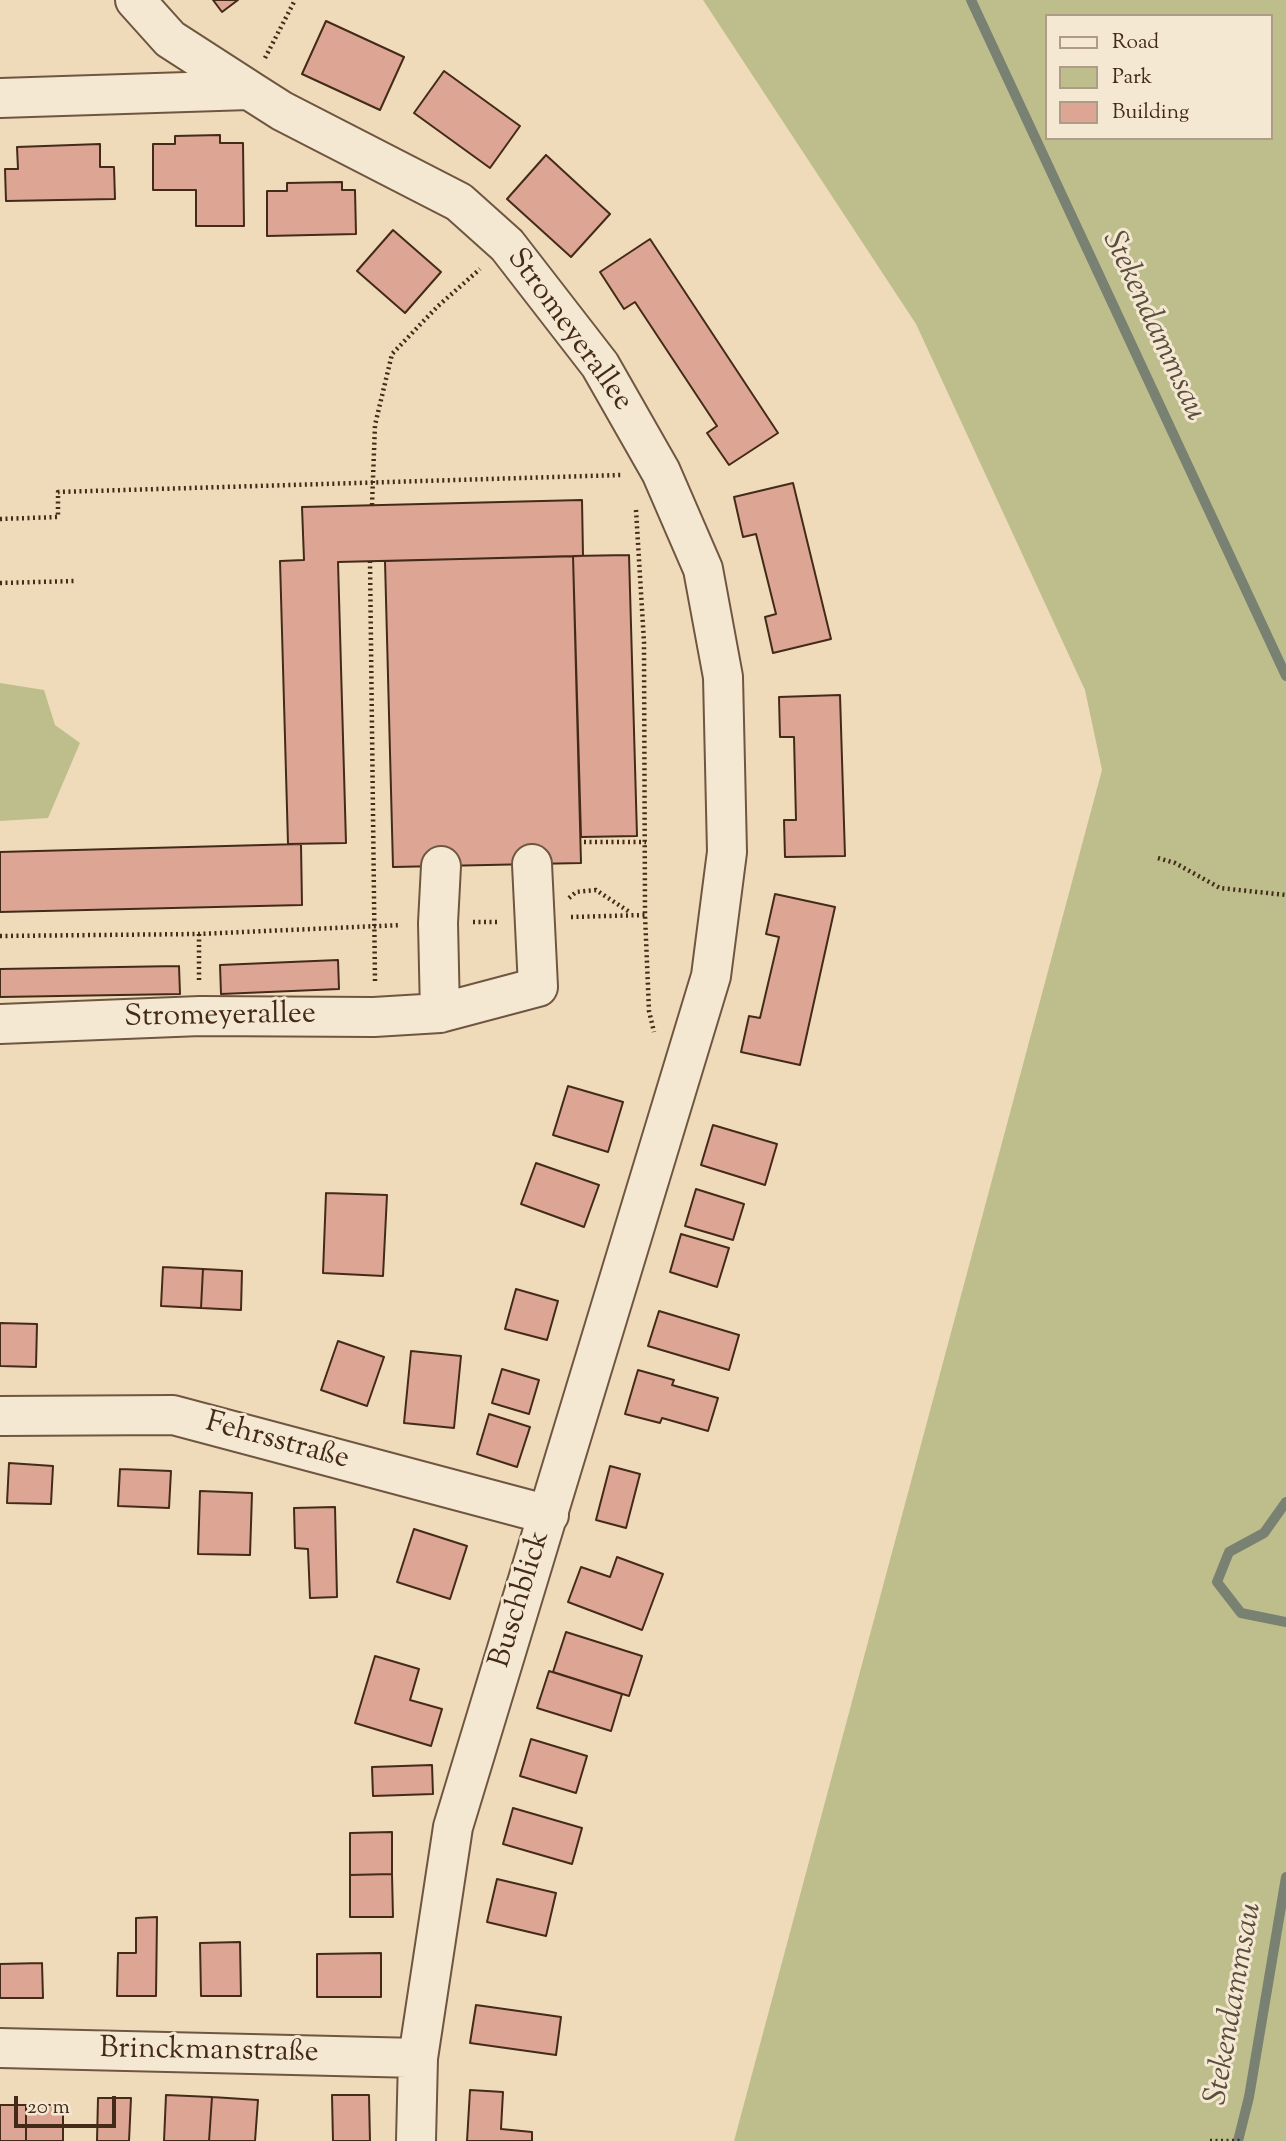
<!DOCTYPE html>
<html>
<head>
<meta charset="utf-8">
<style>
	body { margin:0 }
	#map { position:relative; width:1286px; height:2141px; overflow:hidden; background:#efdbba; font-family:"Sorts Mill Goudy",serif }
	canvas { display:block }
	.legend { position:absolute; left:1045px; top:14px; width:228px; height:126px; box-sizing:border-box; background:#f5e8d2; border:2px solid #ae9c88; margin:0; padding:9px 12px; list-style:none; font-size:21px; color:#442a19 }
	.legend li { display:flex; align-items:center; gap:14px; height:35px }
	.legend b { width:35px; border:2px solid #ae9c88 }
	.scale { position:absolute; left:14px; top:2096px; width:102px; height:32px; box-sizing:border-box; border:4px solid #442a19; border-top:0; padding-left:9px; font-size:21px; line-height:24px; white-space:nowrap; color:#442a19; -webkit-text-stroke:5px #f5e8d2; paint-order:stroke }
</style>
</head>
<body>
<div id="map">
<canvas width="1286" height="2141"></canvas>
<ul class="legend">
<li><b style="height:9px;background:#f5e8d2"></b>Road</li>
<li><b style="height:19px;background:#bebe8c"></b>Park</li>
<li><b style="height:19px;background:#dda694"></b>Building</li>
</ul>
<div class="scale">20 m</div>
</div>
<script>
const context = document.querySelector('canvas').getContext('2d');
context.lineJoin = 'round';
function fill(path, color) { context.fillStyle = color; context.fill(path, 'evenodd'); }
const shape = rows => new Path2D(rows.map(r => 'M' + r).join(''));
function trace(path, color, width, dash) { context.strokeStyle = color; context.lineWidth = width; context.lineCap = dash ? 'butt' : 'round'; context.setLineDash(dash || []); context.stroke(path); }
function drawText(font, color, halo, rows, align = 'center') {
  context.font = font + ' "Sorts Mill Goudy",serif'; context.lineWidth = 6; context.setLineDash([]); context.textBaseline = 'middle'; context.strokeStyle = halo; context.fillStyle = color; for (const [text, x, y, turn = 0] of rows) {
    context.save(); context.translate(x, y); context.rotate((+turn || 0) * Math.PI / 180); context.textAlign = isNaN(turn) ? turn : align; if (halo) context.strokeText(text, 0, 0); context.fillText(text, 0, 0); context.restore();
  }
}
const green = shape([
	[703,0,1286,0,1286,2141,734,2141,1102,770,1085,690,916,324],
	[1046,16,1270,16,1270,138,1046,138],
	[0,683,44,690,55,725,80,743,48,818,0,821]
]);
const stream = shape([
	[971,0,1286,676],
	[1286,1502,1264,1533,1229,1552,1217,1582,1241,1613,1286,1622],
	[1238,2141,1249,2097,1286,1877]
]);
const building = shape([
	[213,0,238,0,222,12,213,0],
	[326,21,404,57,380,110,302,74,326,21],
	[444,71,520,126,490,168,414,113,444,71],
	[220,135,220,143,243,143,244,226,196,226,196,190,153,190,153,144,175,144,175,136,220,135],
	[100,144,100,167,114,167,115,199,6,201,5,169,18,169,17,147,100,144],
	[546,155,610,214,571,257,507,199,546,155],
	[342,182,342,190,355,190,356,234,267,236,267,191,287,191,287,183,342,182],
	[393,230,441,272,405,313,357,271,393,230],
	[650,239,778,433,729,465,707,433,717,426,635,302,624,309,600,272,650,239],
	[793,483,831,639,773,653,765,617,776,614,756,534,743,537,734,497,793,483],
	[582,500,583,556,338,562,346,843,288,844,280,561,304,560,302,507,582,500],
	[629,555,637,836,581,837,573,556,629,555],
	[573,556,581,863,393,867,385,561,573,556],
	[840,695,845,856,785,857,784,820,796,820,794,737,780,737,779,697,840,695],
	[301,844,302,905,0,912,0,852,301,844],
	[775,894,835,907,800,1065,741,1052,749,1016,760,1018,779,937,766,934,775,894],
	[338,960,339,989,221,994,220,965,338,960],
	[179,966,180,994,0,997,0,969,179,966],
	[568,1086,623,1102,608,1152,553,1135,568,1086],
	[713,1125,777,1144,765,1185,701,1165,713,1125],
	[536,1163,599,1185,584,1227,521,1204,536,1163],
	[696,1189,744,1204,733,1240,685,1226,696,1189],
	[326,1193,387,1195,383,1276,323,1273,326,1193],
	[681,1234,729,1248,717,1287,670,1272,681,1234],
	[163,1267,203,1269,201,1308,161,1306,163,1267],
	[203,1269,242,1271,241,1310,201,1308,203,1269],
	[516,1289,558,1301,547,1340,505,1329,516,1289],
	[659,1311,739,1335,729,1370,648,1346,659,1311],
	[0,1323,37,1324,36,1367,0,1366,0,1323],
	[338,1341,384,1357,367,1406,321,1390,338,1341],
	[411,1351,461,1356,454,1428,404,1423,411,1351],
	[502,1369,539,1380,529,1414,492,1403,502,1369],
	[638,1370,674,1380,672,1385,718,1398,708,1431,662,1418,660,1423,625,1414,638,1370],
	[489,1414,530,1427,517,1467,477,1454,489,1414],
	[9,1463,53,1466,51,1504,7,1503,9,1463],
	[610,1466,640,1474,626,1528,596,1520,610,1466],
	[120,1469,171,1471,169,1508,118,1506,120,1469],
	[200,1491,252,1493,250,1555,198,1554,200,1491],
	[335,1507,337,1597,310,1598,308,1549,295,1548,294,1508,335,1507],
	[414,1529,467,1546,450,1599,397,1582,414,1529],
	[617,1557,663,1574,642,1630,568,1602,581,1567,610,1577,617,1557],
	[566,1632,642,1656,629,1696,553,1672,566,1632],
	[375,1656,419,1669,410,1700,442,1709,431,1746,355,1723,375,1656],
	[549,1671,622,1694,611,1731,537,1708,549,1671],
	[531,1739,587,1756,576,1793,520,1776,531,1739],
	[432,1765,433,1794,373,1796,372,1767,432,1765],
	[513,1808,582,1828,572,1864,503,1844,513,1808],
	[392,1832,392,1874,350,1875,350,1833,392,1832],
	[392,1874,393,1917,350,1917,350,1875,392,1874],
	[497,1879,556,1893,546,1936,487,1922,497,1879],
	[157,1917,156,1996,117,1996,118,1953,136,1953,136,1918,157,1917],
	[240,1942,241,1996,201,1996,200,1943,240,1942],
	[381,1953,381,1997,317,1997,317,1954,381,1953],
	[42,1963,43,1998,0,1998,0,1964,42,1963],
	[476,2005,561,2017,556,2055,470,2043,476,2005],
	[470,2090,503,2092,501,2129,532,2132,532,2141,467,2141,470,2090],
	[166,2095,212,2097,209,2141,164,2141,166,2095],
	[332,2095,369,2095,370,2141,333,2141,332,2095],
	[212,2097,258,2100,255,2141,209,2141,212,2097],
	[98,2098,131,2098,129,2141,97,2141,98,2098],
	[0,2105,26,2105,26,2141,0,2141,0,2105],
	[26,2105,63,2105,63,2141,26,2141,26,2105]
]);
const path = shape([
	[265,58,295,0],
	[372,505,375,425,392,354,438,306,480,269],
	[636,510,644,642,645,915,649,1011,654,1032],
	[0,519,58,517,58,492,621,475],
	[370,561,375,981],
	[0,583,75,581],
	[584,842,646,842],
	[1158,858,1175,863,1220,888,1286,895],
	[569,898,576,892,596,890,631,913],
	[571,917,645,915],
	[473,922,499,922],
	[199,934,199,982],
	[0,936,199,934,401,925],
	[1210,2141,1241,2141]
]);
const minor = shape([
	[135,0,170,39,249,90],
	[0,98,249,90,282,111,459,202,507,245,600,365,661,472,703,569,723,677,727,852,711,976,453,1827,418,2058,416,2141],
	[440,1013,438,923,441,866],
	[0,1024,200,1016,374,1017,440,1013,538,987,532,864],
	[0,1416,173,1415,549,1515],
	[0,2048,418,2058]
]);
const streetNames = [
	["Stromeyerallee",568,331,54],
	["Stromeyerallee",220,1018,-1],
	["Fehrsstraße",277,1443,15],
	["Buschblick",522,1600,-73],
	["Brinckmanstraße",209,2053,1]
];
const waterNames = [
	["Stekendammsau",1152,327,65],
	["Stekendammsau",1236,2004,-80]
];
fill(green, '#bebe8c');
trace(stream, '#788172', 10);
fill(building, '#dda694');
trace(building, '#442a19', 2);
trace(minor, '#6f5641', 42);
trace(path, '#442a19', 4.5, [2, 3.5]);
trace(minor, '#f5e8d2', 38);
drawText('30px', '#442a19', '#f5e8d2', streetNames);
drawText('italic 32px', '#5a4e3e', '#f5e8d2', waterNames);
</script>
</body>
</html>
